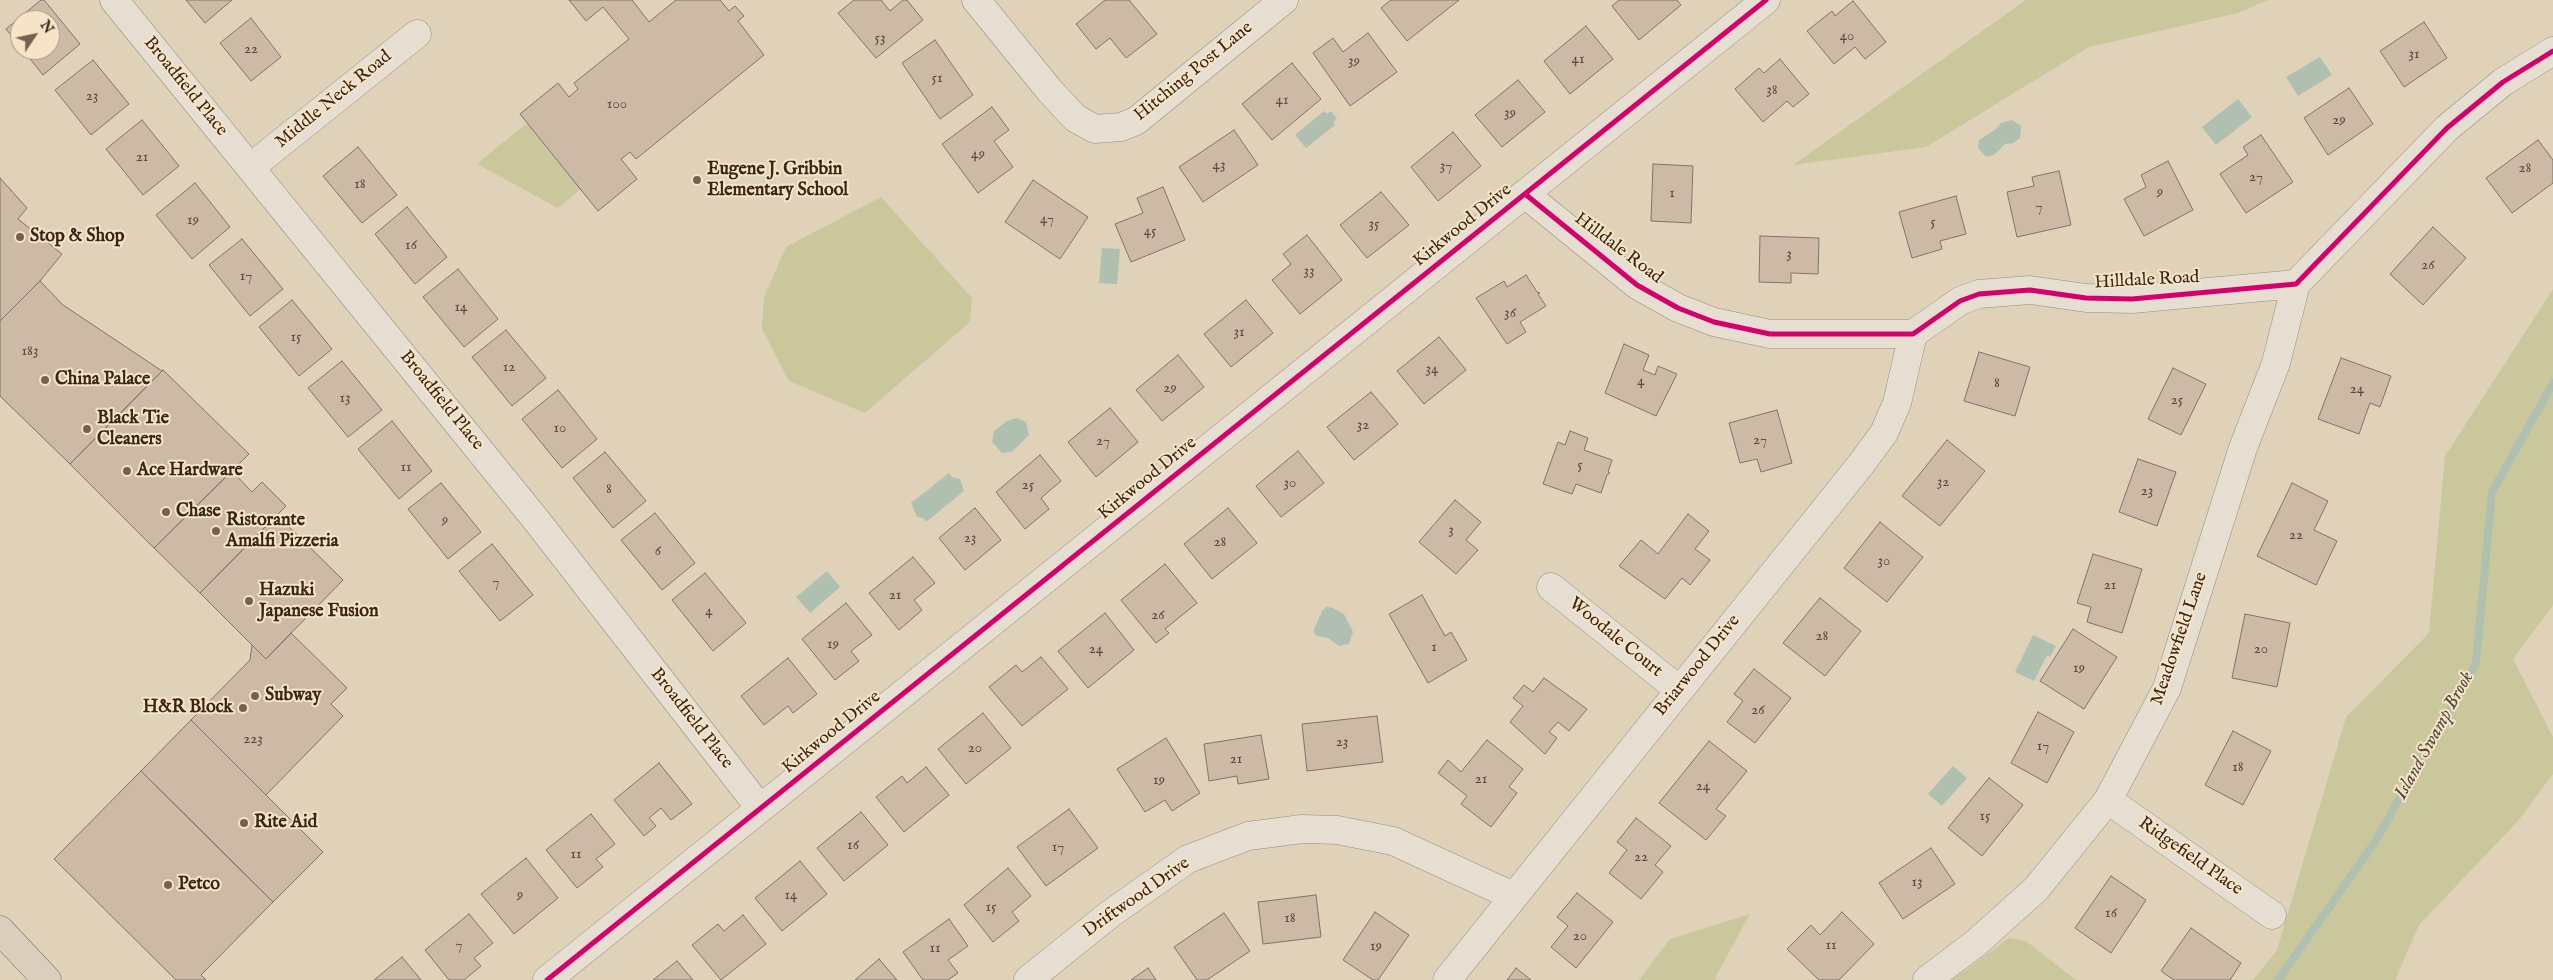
<!DOCTYPE html>
<html>
<head>
<meta charset="utf-8">
<style>
	body { margin:0 }
	#map { position:relative; width:2553px; height:980px; overflow:hidden; background:#dfd2b8; font-family:"IM FELL English",serif }
	canvas { display:block }
	.north { position:absolute; left:10px; top:10px; width:50px; height:50px; box-sizing:border-box; background:#f5e5c6; border:1px solid #ab9881; border-radius:50%; rotate:56deg; font-size:14px; font-weight:700; line-height:20px; text-align:center; color:#3b241a }
	.north::after { content:''; display:block; margin:auto; width:18px; height:22px; background:#746151; clip-path:polygon(50% 0,100% 100%,50% 72%,0 100%) }
</style>
</head>
<body>
<div id="map">
<canvas width="2553" height="980"></canvas>
<div class="north">N</div>
</div>
<script>
const context = document.querySelector('canvas').getContext('2d');
context.lineJoin = 'round';
function fill(path, color) { context.fillStyle = color; context.fill(path, 'evenodd'); }
const shape = rows => new Path2D(rows.map(r => 'M' + r).join(''));
function trace(path, color, width, dash) { context.strokeStyle = color; context.lineWidth = width; context.lineCap = dash ? 'butt' : 'round'; context.setLineDash(dash || []); context.stroke(path); }
function drawText(font, color, halo, rows, align = 'center') {
  context.font = font + ' "IM FELL English",serif'; context.lineWidth = 4; context.setLineDash([]); context.textBaseline = 'middle'; context.strokeStyle = halo; context.fillStyle = color; for (const [text, x, y, turn = 0] of rows) {
    context.save(); context.translate(x, y); context.rotate((+turn || 0) * Math.PI / 180); context.textAlign = isNaN(turn) ? turn : align; if (halo) context.strokeText(text, 0, 0); context.fillText(text, 0, 0); context.restore();
  }
}
const green = shape([
	[2026,0,2268,0,2238,13,2089,47,1926,147,1793,165],
	[527,123,581,189,558,208,477,164],
	[881,197,972,298,970,322,865,413,789,381,762,329,764,297,786,247],
	[2553,289,2553,605,2513,659,2553,737,2553,774,2518,821,2419,925,2395,980,2253,980,2277,950,2346,717,2429,633,2445,456],
	[1750,914,1714,980,1639,980,1670,939],
	[2009,938,2026,941,2076,980,1952,980]
]);
const water = shape([
	[2320,57,2332,75,2298,96,2286,77],
	[2238,99,2252,117,2216,145,2202,127],
	[1324,111,1327,114,1331,111,1337,119,1333,122,1335,125,1306,148,1295,135],
	[2012,120,2021,126,2020,138,2013,143,2005,144,1994,155,1986,157,1978,148,1979,140,1996,129,2001,123],
	[1102,248,1120,249,1117,284,1099,283],
	[1017,418,1026,422,1029,435,1012,452,1002,453,992,442,994,431,1007,421],
	[949,473,952,477,960,479,964,491,926,522,923,518,917,517,911,503],
	[827,571,840,587,810,613,796,597],
	[1327,607,1333,608,1344,614,1353,632,1349,644,1339,646,1328,638,1317,636,1313,632,1322,611],
	[2033,635,2056,646,2050,657,2047,655,2034,681,2015,672],
	[1953,766,1967,778,1942,806,1928,794]
]);
const stream = shape([
	[2278,980,2375,842,2476,663,2492,492,2553,383]
]);
const building = shape([
	[41,0,44,0,80,44,43,75,23,50,50,50,50,20,20,20,20,46,6,29,41,0],
	[186,0,232,0,205,23,186,0],
	[569,0,632,0,649,22,676,0,720,0,729,11,735,6,744,16,738,21,764,55,636,159,630,152,621,159,637,179,598,211,520,114,558,83,569,97,578,89,574,83,629,39,603,7,586,21,569,0],
	[854,0,881,0,890,11,903,0,907,0,923,20,876,58,838,13,854,0],
	[1105,0,1129,0,1157,34,1126,58,1110,38,1096,49,1076,24,1105,0],
	[1391,0,1459,0,1407,41,1381,8,1391,0],
	[1619,0,1677,0,1681,5,1639,40,1612,6,1619,0],
	[1853,1,1886,42,1865,59,1855,47,1834,64,1807,31,1832,11,1835,16,1853,1],
	[251,18,281,57,251,81,220,43,251,18],
	[2424,22,2447,58,2404,87,2380,51,2424,22],
	[1586,26,1613,59,1570,94,1544,61,1586,26],
	[1368,33,1397,72,1350,106,1313,53,1333,38,1343,52,1368,33],
	[935,40,973,95,940,119,902,63,935,40],
	[1780,59,1809,94,1793,107,1787,101,1763,122,1735,89,1759,68,1764,73,1780,59],
	[93,60,129,104,91,135,55,90,93,60],
	[1292,63,1321,99,1272,140,1242,104,1292,63],
	[1518,80,1545,112,1502,147,1475,115,1518,80],
	[2349,88,2373,124,2328,155,2304,118,2349,88],
	[992,107,1009,130,994,141,1013,167,978,193,942,144,992,107],
	[142,120,179,166,143,195,106,149,142,120],
	[1234,130,1258,165,1203,202,1179,167,1234,130],
	[1453,132,1481,166,1438,201,1411,167,1453,132],
	[2261,135,2293,182,2246,213,2220,174,2248,155,2243,147,2261,135],
	[2538,140,2553,160,2553,183,2512,213,2486,178,2538,140],
	[358,147,397,195,362,223,323,176,358,147],
	[2168,161,2193,210,2144,236,2124,199,2146,187,2141,175,2168,161],
	[1653,164,1693,166,1691,223,1651,221,1653,164],
	[2059,171,2071,225,2017,237,2007,192,2034,186,2032,177,2059,171],
	[0,178,27,208,18,219,62,254,40,281,0,321,0,178],
	[1033,180,1088,217,1060,259,1005,222,1033,180],
	[195,183,230,227,192,259,156,215,195,183],
	[1163,187,1185,240,1131,262,1115,224,1143,213,1137,198,1163,187],
	[1381,192,1409,225,1367,258,1340,225,1381,192],
	[1956,196,1966,234,1940,241,1942,249,1912,258,1899,212,1956,196],
	[407,207,447,257,415,284,375,234,407,207],
	[2433,227,2466,258,2423,305,2390,274,2433,227],
	[1307,235,1342,280,1300,314,1272,280,1291,264,1283,254,1307,235],
	[1760,236,1819,238,1818,274,1791,273,1791,283,1759,282,1760,236],
	[242,239,283,289,250,316,209,265,242,239],
	[458,269,498,319,464,347,423,297,458,269],
	[1526,275,1537,292,1540,293,1538,294,1546,306,1520,322,1526,332,1507,344,1476,298,1504,281,1507,287,1526,275],
	[40,281,63,305,162,371,70,464,0,396,0,321,40,281],
	[292,300,332,349,299,376,259,327,292,300],
	[1246,300,1273,333,1231,367,1204,334,1246,300],
	[506,330,546,378,512,406,472,357,506,330],
	[1439,337,1466,370,1424,404,1397,371,1439,337],
	[1624,344,1649,355,1643,370,1655,375,1658,366,1677,374,1656,416,1605,393,1624,344],
	[1979,352,2030,367,2015,416,1964,401,1979,352],
	[1178,355,1204,387,1162,421,1136,390,1178,355],
	[2341,358,2391,376,2380,407,2370,403,2359,434,2318,419,2341,358],
	[342,361,382,410,348,437,308,388,342,361],
	[2173,368,2206,384,2181,435,2148,419,2173,368],
	[163,370,249,454,154,548,70,464,163,370],
	[558,390,597,439,562,468,522,419,558,390],
	[1371,392,1398,424,1354,460,1327,427,1371,392],
	[1110,408,1138,442,1096,477,1068,442,1110,408],
	[1777,410,1792,463,1761,472,1757,459,1740,463,1729,423,1777,410],
	[392,421,432,471,399,499,358,449,392,421],
	[1570,431,1588,438,1584,450,1612,460,1608,472,1610,473,1607,475,1601,493,1576,484,1572,494,1543,484,1558,442,1565,445,1570,431],
	[1947,440,1985,471,1940,526,1902,496,1947,440],
	[1298,451,1324,483,1281,517,1256,486,1298,451],
	[605,452,646,501,613,528,573,478,605,452],
	[1040,455,1061,481,1041,498,1049,509,1025,529,996,492,1040,455],
	[2138,459,2176,472,2157,526,2119,512,2138,459],
	[232,471,252,492,262,482,286,506,200,593,154,548,232,471],
	[441,483,481,532,448,559,408,509,441,483],
	[2292,483,2328,501,2314,530,2337,541,2316,585,2257,556,2292,483],
	[1455,500,1481,522,1466,540,1478,550,1456,574,1419,542,1455,500],
	[975,508,1001,540,965,570,939,538,975,508],
	[1228,508,1257,543,1212,579,1184,544,1228,508],
	[655,513,695,563,662,590,621,540,655,513],
	[1688,514,1709,531,1695,549,1710,560,1690,585,1682,578,1665,599,1619,566,1641,540,1658,554,1688,514],
	[277,515,343,580,266,659,200,593,277,515],
	[1880,522,1923,557,1887,602,1844,568,1880,522],
	[492,544,533,595,500,621,459,571,492,544],
	[2093,554,2142,569,2122,633,2087,622,2091,607,2077,603,2093,554],
	[913,557,935,583,914,600,922,610,899,630,869,593,913,557],
	[1165,564,1197,603,1165,629,1169,633,1156,643,1121,600,1165,564],
	[705,573,746,623,713,651,672,600,705,573],
	[1422,595,1445,636,1451,632,1467,660,1428,683,1389,614,1422,595],
	[1820,598,1861,631,1825,676,1783,643,1820,598],
	[846,603,872,635,851,651,859,661,835,680,802,639,846,603],
	[1105,613,1134,650,1088,688,1058,651,1105,613],
	[2245,614,2290,623,2277,687,2232,678,2245,614],
	[2073,629,2117,657,2084,709,2040,681,2073,629],
	[291,633,347,688,331,704,343,716,266,795,191,720,250,660,252,645,266,659,291,633],
	[1041,657,1068,689,1022,726,989,687,1016,665,1022,672,1041,657],
	[788,658,817,694,793,713,788,706,764,725,741,696,788,658],
	[1754,669,1791,698,1755,743,1727,722,1743,701,1734,694,1754,669],
	[1544,678,1587,709,1569,731,1558,722,1549,732,1557,738,1545,754,1510,722,1523,706,1513,698,1524,685,1533,692,1544,678],
	[2038,712,2074,732,2047,783,2011,763,2038,712],
	[983,713,1011,748,966,784,938,749,983,713],
	[1377,716,1383,762,1307,771,1302,724,1377,716],
	[191,720,323,852,273,902,141,771,191,720],
	[2233,731,2271,751,2243,805,2205,785,2233,731],
	[1261,735,1269,779,1238,784,1237,776,1209,781,1204,744,1261,735],
	[1166,738,1200,793,1172,811,1165,800,1145,812,1117,769,1166,738],
	[1487,740,1523,769,1509,787,1517,793,1491,827,1461,804,1467,796,1438,773,1448,760,1461,772,1487,740],
	[1709,741,1747,771,1716,809,1726,816,1706,840,1659,803,1709,741],
	[659,763,692,804,671,820,661,808,649,818,656,826,644,836,614,800,659,763],
	[926,767,949,795,904,832,876,797,902,776,907,783,926,767],
	[141,771,273,902,201,975,206,980,176,980,54,859,141,771],
	[1989,778,2023,805,1982,856,1948,828,1989,778],
	[1069,809,1098,848,1046,886,1017,847,1069,809],
	[861,812,888,845,844,881,817,848,861,812],
	[591,814,615,844,596,859,603,867,577,888,546,850,591,814],
	[1636,818,1671,846,1655,865,1663,872,1641,899,1609,873,1627,850,1617,842,1636,818],
	[1931,848,1955,884,1903,919,1879,883,1931,848],
	[526,858,558,898,514,934,481,894,526,858],
	[800,861,827,894,782,931,755,898,800,861],
	[1008,868,1031,896,1012,912,1019,921,993,942,964,905,1008,868],
	[2111,876,2146,900,2111,953,2075,928,2111,876],
	[1577,893,1613,922,1576,968,1551,947,1568,926,1557,917,1577,893],
	[1316,895,1321,937,1263,944,1258,902,1316,895],
	[1375,912,1409,935,1378,980,1373,980,1343,960,1375,912],
	[1842,912,1874,944,1839,980,1819,980,1787,949,1811,925,1820,935,1842,912],
	[1224,913,1250,951,1207,980,1197,980,1174,947,1224,913],
	[469,914,493,943,474,958,481,966,464,980,449,980,425,950,469,914],
	[743,915,766,944,721,980,692,945,718,924,724,931,743,915],
	[949,919,968,946,948,960,958,973,948,980,923,980,903,952,949,919],
	[2191,928,2241,963,2230,980,2174,980,2161,971,2191,928],
	[402,957,421,980,374,980,402,957],
	[879,959,897,980,855,980,879,959],
	[677,961,693,980,653,980,677,961],
	[1148,968,1156,980,1131,980,1148,968],
	[1516,968,1531,980,1507,980,1516,968]
]);
const minor = shape([
	[114,0,537,521,760,808],
	[976,0,1050,91,1075,118,1095,129,1121,127,1136,121,1284,0],
	[251,167,417,34],
	[1525,194,1637,285,1678,308,1714,322,1770,334,1913,334,1960,301,1979,294,2030,290,2086,298,2132,299,2296,284,2447,128,2503,82,2553,51],
	[1551,587,1678,689],
	[2108,800,2272,915],
	[547,980,1766,0],
	[1028,980,1110,914,1188,859,1248,836,1302,829,1337,830,1393,841,1513,896],
	[1447,980,1862,463,1884,433,1897,403,1913,334],
	[1927,980,1976,943,2036,889,2108,800,2136,747,2167,688,2243,448,2276,363,2296,284]
]);
const major = shape([
	[0,930,47,980]
]);
const cycleway = shape([
	[1525,194,1637,285,1678,308,1714,322,1770,334,1913,334,1960,301,1979,294,2030,290,2086,298,2132,299,2296,284,2447,128,2503,82,2553,51],
	[547,980,1766,0]
]);
const markers = [
	[697,180,5,"#746151"],
	[20,237,5,"#746151"],
	[45,380,5,"#746151"],
	[87,429,5,"#746151"],
	[127,471,5,"#746151"],
	[166,512,5,"#746151"],
	[216,531,5,"#746151"],
	[249,601,5,"#746151"],
	[255,696,5,"#746151"],
	[243,708,5,"#746151"],
	[244,823,5,"#746151"],
	[168,885,5,"#746151"]
];
const numberNames = [
	["40",1847,37],
	["53",880,39],
	["22",251,50],
	["31",2414,55],
	["41",1578,60],
	["39",1354,62],
	["51",937,79],
	["38",1772,91],
	["23",92,97],
	["41",1282,101],
	["100",617,105],
	["39",1510,114],
	["29",2339,121],
	["49",978,155],
	["21",142,158],
	["43",1219,166],
	["37",1446,167],
	["28",2525,169],
	["27",2256,178],
	["18",360,185],
	["9",2160,193],
	["1",1672,194],
	["7",2039,208],
	["47",1047,220],
	["19",193,221],
	["5",1933,223],
	["35",1374,225],
	["45",1150,232],
	["16",411,246],
	["3",1789,255],
	["26",2428,266],
	["33",1309,272],
	["17",246,277],
	["14",461,308],
	["36",1510,314],
	["31",1239,333],
	["15",296,338],
	["183",30,352],
	["12",509,368],
	["34",1432,370],
	["4",1641,382],
	["8",1997,384],
	["29",1170,389],
	["24",2357,390],
	["13",345,399],
	["25",2177,401],
	["32",1363,426],
	["10",560,429],
	["27",1760,441],
	["27",1103,442],
	["5",1580,466],
	["11",406,468],
	["32",1943,483],
	["30",1290,484],
	["25",1028,486],
	["8",609,490],
	["23",2147,492],
	["9",445,521],
	["3",1451,531],
	["22",2296,536],
	["23",970,539],
	["28",1220,543],
	["6",658,552],
	["30",1884,562],
	["7",496,583],
	["21",2110,586],
	["21",895,596],
	["4",709,612],
	["26",1158,616],
	["28",1822,637],
	["19",833,645],
	["1",1434,648],
	["24",1096,650],
	["20",2261,650],
	["19",2079,669],
	["26",1758,711],
	["223",253,740],
	["23",1342,743],
	["17",2043,747],
	["20",975,749],
	["21",1236,760],
	["18",2238,768],
	["21",1481,780],
	["19",1159,781],
	["24",1703,787],
	["15",1985,817],
	["16",853,846],
	["17",1058,848],
	["11",576,855],
	["22",1641,858],
	["13",1917,883],
	["9",520,896],
	["14",791,896],
	["15",991,908],
	["16",2111,914],
	["18",1290,919],
	["20",1580,937],
	["7",459,946],
	["11",1831,946],
	["19",1376,947],
	["11",935,949]
];
const streetNames = [
	["Hitching Post Lane",1194,72,-39],
	["Broadfield Place",185,87,51],
	["Middle Neck Road",334,100,-39],
	["Kirkwood Drive",1463,226,-39],
	["Hilldale Road",1618,249,37],
	["Hilldale Road",2147,281,-3],
	["Broadfield Place",441,401,51],
	["Kirkwood Drive",1148,479,-39],
	["Woodale Court",1615,638,39],
	["Meadowfield Lane",2180,639,-71],
	["Briarwood Drive",1698,666,-51],
	["Broadfield Place",691,719,52],
	["Kirkwood Drive",832,733,-39],
	["Ridgefield Place",2190,857,35],
	["Driftwood Drive",1137,898,-35]
];
const poiNames = [
	["Eugene J. Gribbin",707,170],
	["Elementary School",707,191],
	["Stop & Shop",30,237],
	["China Palace",55,380],
	["Black Tie",97,419],
	["Cleaners",97,440],
	["Ace Hardware",137,471],
	["Chase",176,512],
	["Ristorante",226,521],
	["Amalfi Pizzeria",226,542],
	["Hazuki",259,591],
	["Japanese Fusion",259,612],
	["Subway",265,696],
	["H&R Block",233,708,"right"],
	["Rite Aid",254,823],
	["Petco",178,885]
];
const waterNames = [
	["Island Swamp Brook",2435,736,-61]
];
fill(green, '#cbc79c');
fill(water, '#afc0b0');
trace(stream, '#afc0b0', 8);
fill(building, '#ccbaa6');
trace(building, '#7f7467', 1);
trace(minor, '#968c7c', 29);
trace(major, '#7f7467', 29);
trace(minor, '#e5ded1', 28);
trace(major, '#d9cfbc', 28);
trace(cycleway, '#d6006c', 5);
for (const [x, y, r, color] of markers) { const dot = new Path2D(); dot.arc(x, y, r, 0, 2 * Math.PI); context.fillStyle = color; context.fill(dot); trace(dot, '#f5e5c6', 2); }
drawText('15px', '#604a3e', null, numberNames);
drawText('18px', '#3b241a', '#f5e5c6', streetNames);
drawText('bold 18px', '#3b241a', '#f5e5c6', poiNames, 'left');
drawText('italic 19px', '#53493e', '#f5e5c6', waterNames);
</script>
</body>
</html>
